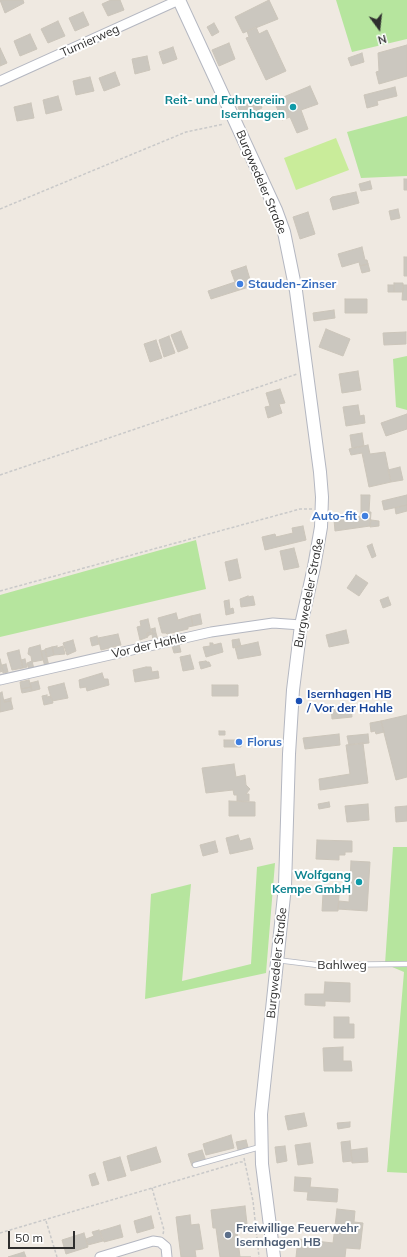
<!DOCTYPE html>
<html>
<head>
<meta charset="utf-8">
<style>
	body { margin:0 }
	#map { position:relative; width:407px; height:1257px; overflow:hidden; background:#efe9e1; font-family:Mulish,sans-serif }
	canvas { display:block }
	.north { position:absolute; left:359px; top:8px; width:40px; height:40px; -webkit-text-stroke:3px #fff; paint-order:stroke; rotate:165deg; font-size:11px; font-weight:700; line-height:16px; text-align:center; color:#2e2e2e }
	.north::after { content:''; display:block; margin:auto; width:14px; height:18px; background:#2e2e2e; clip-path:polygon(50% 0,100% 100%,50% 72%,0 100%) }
	.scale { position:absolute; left:8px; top:1231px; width:67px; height:18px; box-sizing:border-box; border:2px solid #2e2e2e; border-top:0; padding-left:5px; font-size:12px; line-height:14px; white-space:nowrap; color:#2e2e2e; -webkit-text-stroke:3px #fff; paint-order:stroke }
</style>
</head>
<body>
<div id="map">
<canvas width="407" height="1257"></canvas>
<div class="north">N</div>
<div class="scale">50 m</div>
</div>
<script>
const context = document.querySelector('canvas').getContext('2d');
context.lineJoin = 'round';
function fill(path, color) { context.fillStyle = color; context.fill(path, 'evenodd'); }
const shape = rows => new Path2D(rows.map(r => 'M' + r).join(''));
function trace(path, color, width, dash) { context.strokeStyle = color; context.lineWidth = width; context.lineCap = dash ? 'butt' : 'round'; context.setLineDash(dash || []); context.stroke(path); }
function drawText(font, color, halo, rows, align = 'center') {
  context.font = font + ' Mulish,sans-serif'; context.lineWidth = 4; context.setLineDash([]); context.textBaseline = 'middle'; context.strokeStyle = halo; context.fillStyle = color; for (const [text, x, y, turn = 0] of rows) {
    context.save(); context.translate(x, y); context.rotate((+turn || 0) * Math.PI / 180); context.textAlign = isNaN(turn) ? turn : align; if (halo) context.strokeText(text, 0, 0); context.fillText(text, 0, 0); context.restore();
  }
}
const green = shape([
	[336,0,407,0,407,39,352,52],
	[407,116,407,176,361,178,347,132],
	[407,356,407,410,396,407,393,359],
	[196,540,206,589,0,637,0,595],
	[393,847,407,847,407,1173,387,1172,404,972,385,964],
	[275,863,266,973,145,999,151,894,191,884,182,981,251,964,257,867]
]);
const pitch = shape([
	[336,138,349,170,296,190,284,158]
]);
const building = shape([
	[0,0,23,0,24,3,5,13,0,0],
	[111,0,120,0,124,10,108,16,102,4,111,0],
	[269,0,278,19,243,33,235,17,269,0],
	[83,12,89,25,75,31,69,18,83,12],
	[58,21,65,36,48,43,41,29,58,21],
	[214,23,219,32,212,36,207,27,214,23],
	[256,27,259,34,267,30,286,71,266,80,246,38,249,37,247,31,256,27],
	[30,34,37,49,20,56,14,41,30,34],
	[229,43,235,59,219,66,212,50,229,43],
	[407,45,407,76,379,84,376,72,379,71,378,53,407,45],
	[173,47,177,59,163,64,159,52,173,47],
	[0,48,7,63,0,66,0,48],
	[362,53,364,62,351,66,348,58,362,53],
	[147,56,150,70,135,74,132,59,147,56],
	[115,72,120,85,104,91,99,78,115,72],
	[90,77,94,91,76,95,73,81,90,77],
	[310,86,318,104,301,110,308,129,297,133,290,117,282,120,274,101,310,86],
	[395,87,397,96,377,101,378,105,367,108,364,95,395,87],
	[58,96,62,110,46,114,43,100,58,96],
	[258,99,262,108,242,117,238,107,258,99],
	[31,103,34,118,17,121,14,107,31,103],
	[404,179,407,179,407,190,404,190,404,179],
	[370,181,372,189,361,191,359,184,370,181],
	[356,192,359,203,333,210,330,199,332,197,356,192],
	[398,209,400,218,391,220,389,211,398,209],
	[308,212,315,234,300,239,293,217,308,212],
	[362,247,365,260,367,260,368,264,360,266,359,262,342,267,338,254,362,247],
	[404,257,407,257,407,276,404,276,404,257],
	[368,264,370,271,362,273,360,266,368,264],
	[246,266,252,286,211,299,208,291,235,282,231,271,246,266],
	[394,283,403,283,403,292,394,292,394,283],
	[388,285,394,285,394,292,388,292,388,285],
	[403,285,407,285,407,300,402,300,403,285],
	[345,299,367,299,367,313,345,313,345,299],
	[334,310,335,318,314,321,313,313,334,310],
	[326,329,350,339,343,356,319,347,326,329],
	[181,331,188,348,178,352,171,335,181,331],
	[406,332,406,344,384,345,383,333,406,332],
	[169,336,175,353,164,357,159,340,169,336],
	[156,340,162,358,150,362,144,344,156,340],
	[358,371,361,390,342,393,339,374,358,371],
	[280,389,285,403,279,404,282,413,268,418,265,407,270,406,266,393,280,389],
	[358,405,360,416,364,415,365,423,346,426,343,407,358,405],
	[407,414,407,429,386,436,381,423,407,414],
	[362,433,364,446,352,448,350,435,362,433],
	[368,445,370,454,385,452,391,482,369,487,362,453,351,455,349,449,368,445],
	[400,467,403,480,391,482,388,470,400,467],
	[361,495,370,495,369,512,371,512,370,526,335,531,334,520,361,516,361,495],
	[407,495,407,505,384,510,382,501,407,495],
	[407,505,407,511,396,514,395,508,407,505],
	[371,520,379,521,379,526,370,527,371,520],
	[303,526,306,540,265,550,262,537,275,534,276,537,293,533,292,528,303,526],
	[372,544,376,556,372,558,367,546,372,544],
	[294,548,299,567,284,570,280,551,294,548],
	[237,559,241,578,229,581,225,562,237,559],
	[356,575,368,583,359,596,347,588,356,575],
	[248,596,248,597,253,596,255,605,241,607,240,599,248,596],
	[388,597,391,605,383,608,380,600,388,597],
	[229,600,230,609,233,608,234,613,226,615,224,601,229,600],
	[176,613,178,620,191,616,193,626,188,627,188,629,167,634,166,633,162,633,158,618,176,613],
	[200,614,202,624,193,626,191,616,200,614],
	[148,619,151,632,147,633,148,637,140,640,137,627,141,626,140,621,148,619],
	[155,628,156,633,153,634,151,629,155,628],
	[346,630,349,643,329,647,326,635,346,630],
	[152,632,153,634,156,633,158,640,153,641,152,634,147,636,147,633,152,632],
	[118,634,121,645,101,650,98,638,118,634],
	[97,636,99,644,92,646,90,638,97,636],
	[239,639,241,646,233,648,232,640,239,639],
	[73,640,76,651,67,655,63,643,73,640],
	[258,642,261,655,238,659,235,647,258,642],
	[210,643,213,643,213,645,221,643,223,652,206,657,203,647,210,646,210,643],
	[179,644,181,652,174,653,172,646,179,644],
	[40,645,43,660,32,662,31,656,28,654,29,648,40,645],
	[57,646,57,648,63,646,65,654,54,655,52,647,57,646],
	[52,647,54,655,47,657,45,649,52,647],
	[19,650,23,668,12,670,7,653,19,650],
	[45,650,49,666,45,667,41,651,45,650],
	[190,655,194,669,183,671,180,657,190,655],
	[0,659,3,671,0,672,0,659],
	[25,659,27,667,23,668,21,660,25,659],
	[32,661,34,669,29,670,27,663,32,661],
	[206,661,207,662,209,662,211,666,201,669,199,662,206,661],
	[6,664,8,672,3,673,2,665,6,664],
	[146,667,151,667,152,672,158,671,159,678,135,682,133,670,146,667],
	[102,673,104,679,108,679,109,685,87,691,86,687,80,688,79,680,102,673],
	[29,680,31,687,21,689,20,682,29,680],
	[38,681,40,689,32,691,30,683,38,681],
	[64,683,68,698,52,701,48,687,64,683],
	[212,685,238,685,238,696,212,696,212,685],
	[31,687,32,691,22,693,21,689,31,687],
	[2,692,4,702,11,701,13,709,0,712,0,693,2,692],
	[47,695,47,697,51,696,53,703,44,705,42,696,47,695],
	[11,698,11,701,4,702,4,700,11,698],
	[351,705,352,717,332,719,331,707,351,705],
	[407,715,407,777,396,780,381,721,407,715],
	[381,721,384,732,376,734,375,731,371,732,370,723,381,721],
	[219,731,225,731,225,735,219,735,219,731],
	[339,734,340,745,305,749,303,738,339,734],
	[368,734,369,743,349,745,347,736,368,734],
	[224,740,241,740,241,747,224,747,224,740],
	[363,743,368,783,320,790,319,779,350,774,346,745,363,743],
	[234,764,236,777,245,775,246,785,250,789,246,794,249,794,249,801,237,801,237,795,234,795,233,790,206,793,202,768,234,764],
	[229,801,255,802,255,816,229,816,229,801],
	[329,802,330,807,319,809,318,804,329,802],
	[368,804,369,820,347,822,345,806,368,804],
	[407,806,407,821,396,822,395,807,407,806],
	[238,835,240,841,250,838,253,849,230,854,226,838,238,835],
	[317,840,352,841,352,852,345,852,345,855,339,855,339,860,316,859,317,840],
	[215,841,218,852,203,856,200,845,215,841],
	[351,861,370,862,367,911,338,909,339,901,349,902,351,861],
	[323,894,339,895,338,911,322,911,323,894],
	[325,982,350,983,350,1002,325,1001,325,1006,305,1005,305,994,324,994,325,982],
	[334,1017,349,1017,349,1024,354,1024,354,1038,334,1038,334,1017],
	[343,1047,343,1061,351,1061,352,1071,324,1071,323,1048,343,1047],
	[304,1113,307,1126,288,1130,285,1116,304,1113],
	[350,1122,350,1127,338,1129,337,1123,350,1122],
	[231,1135,234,1148,206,1155,203,1144,231,1135],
	[246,1140,248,1147,238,1150,236,1142,246,1140],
	[350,1141,352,1161,343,1162,341,1142,350,1141],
	[310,1143,313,1163,298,1165,295,1145,310,1143],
	[285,1146,287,1161,277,1163,275,1147,285,1146],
	[156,1147,161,1162,131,1171,127,1156,156,1147],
	[367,1148,368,1162,352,1163,351,1150,367,1148],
	[202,1150,206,1161,192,1166,188,1154,202,1150],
	[120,1157,126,1176,108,1181,103,1162,120,1157],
	[95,1173,99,1184,92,1186,89,1175,95,1173],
	[295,1177,311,1178,310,1187,338,1189,337,1202,307,1200,308,1192,294,1191,295,1177],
	[245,1206,247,1224,236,1225,240,1257,251,1257,220,1257,216,1228,213,1228,211,1210,245,1206],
	[337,1209,355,1211,354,1222,363,1223,360,1249,346,1248,345,1257,296,1257,298,1239,333,1243,337,1209],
	[190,1215,191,1225,199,1224,203,1249,195,1250,196,1257,181,1257,176,1217,190,1215],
	[151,1216,154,1228,137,1233,134,1221,151,1216],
	[120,1225,123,1237,104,1242,100,1231,120,1225],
	[99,1230,103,1241,88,1245,86,1239,94,1236,92,1232,99,1230],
	[84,1233,88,1247,66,1254,62,1240,84,1233],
	[24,1252,26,1257,8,1257,24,1252]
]);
const path = shape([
	[0,209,186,132,224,124],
	[0,475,297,374],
	[0,591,300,509,312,509],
	[244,1158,253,1201,259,1257],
	[152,1188,164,1230,163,1234],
	[46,1221,57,1257],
	[0,1233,240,1162,245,1162]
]);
const lane = shape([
	[277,960,317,965,407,964],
	[195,1165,260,1147]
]);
const street = shape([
	[0,81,179,0],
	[0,680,211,632,273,623,301,625],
	[100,1257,153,1241,160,1242,166,1247,167,1257]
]);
const secondary = shape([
	[179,0,276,210,284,232,296,291,320,472,322,497,321,527,314,567,301,625,293,690,289,754,285,886,261,1114,262,1164,274,1257]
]);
const markers = [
	[293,107,4,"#0f9aa8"],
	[240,284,4,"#3f7fe0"],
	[365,516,4,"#3f7fe0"],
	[299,701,4,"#1a4fb4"],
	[239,742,4,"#3f7fe0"],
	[359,882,4,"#0f9aa8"],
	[228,1235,4,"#5c6f8a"]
];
const streetNames = [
	["Turnierweg",90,41,-24],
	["Burgwedeler Straße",261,182,67],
	["Burgwedeler Straße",309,593,-79],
	["Vor der Hahle",149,646,-13],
	["Burgwedeler Straße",277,963,-84],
	["Bahlweg",342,965]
];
const cultureNames = [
	["Reit- und Fahrvereiin",285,100],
	["Isernhagen",285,114],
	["Wolfgang",351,875],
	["Kempe GmbH",351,889]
];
const shopNames = [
	["Stauden-Zinser",248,284],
	["Auto-fit",357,516,"right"],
	["Florus",247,742]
];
const transitNames = [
	["Isernhagen HB",307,694],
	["/ Vor der Hahle",307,708]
];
const serviceNames = [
	["Freiwillige Feuerwehr",236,1228],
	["Isernhagen HB",236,1242]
];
fill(green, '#b6e59e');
fill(pitch, '#c9ec9a');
fill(building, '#cbc7bf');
trace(building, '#cbc5ba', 1);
trace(lane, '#b4b7c1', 6);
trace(street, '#b4b7c1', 11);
trace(secondary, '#b4b7c1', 14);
trace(path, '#c9c9c9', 1.5, [3, 2]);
trace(lane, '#fff', 4.5);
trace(street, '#fff', 9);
trace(secondary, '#fff', 12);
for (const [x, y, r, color] of markers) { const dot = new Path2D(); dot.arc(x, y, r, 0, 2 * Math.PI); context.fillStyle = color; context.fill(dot); trace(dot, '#fff', 1.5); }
drawText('12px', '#2e2e2e', '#fff', streetNames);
drawText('bold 12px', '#0d838f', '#fff', cultureNames, 'right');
drawText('bold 12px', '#366cbe', '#fff', shopNames, 'left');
drawText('bold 12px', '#164399', '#fff', transitNames, 'left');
drawText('bold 12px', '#4e5e75', '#fff', serviceNames, 'left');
</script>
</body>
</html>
